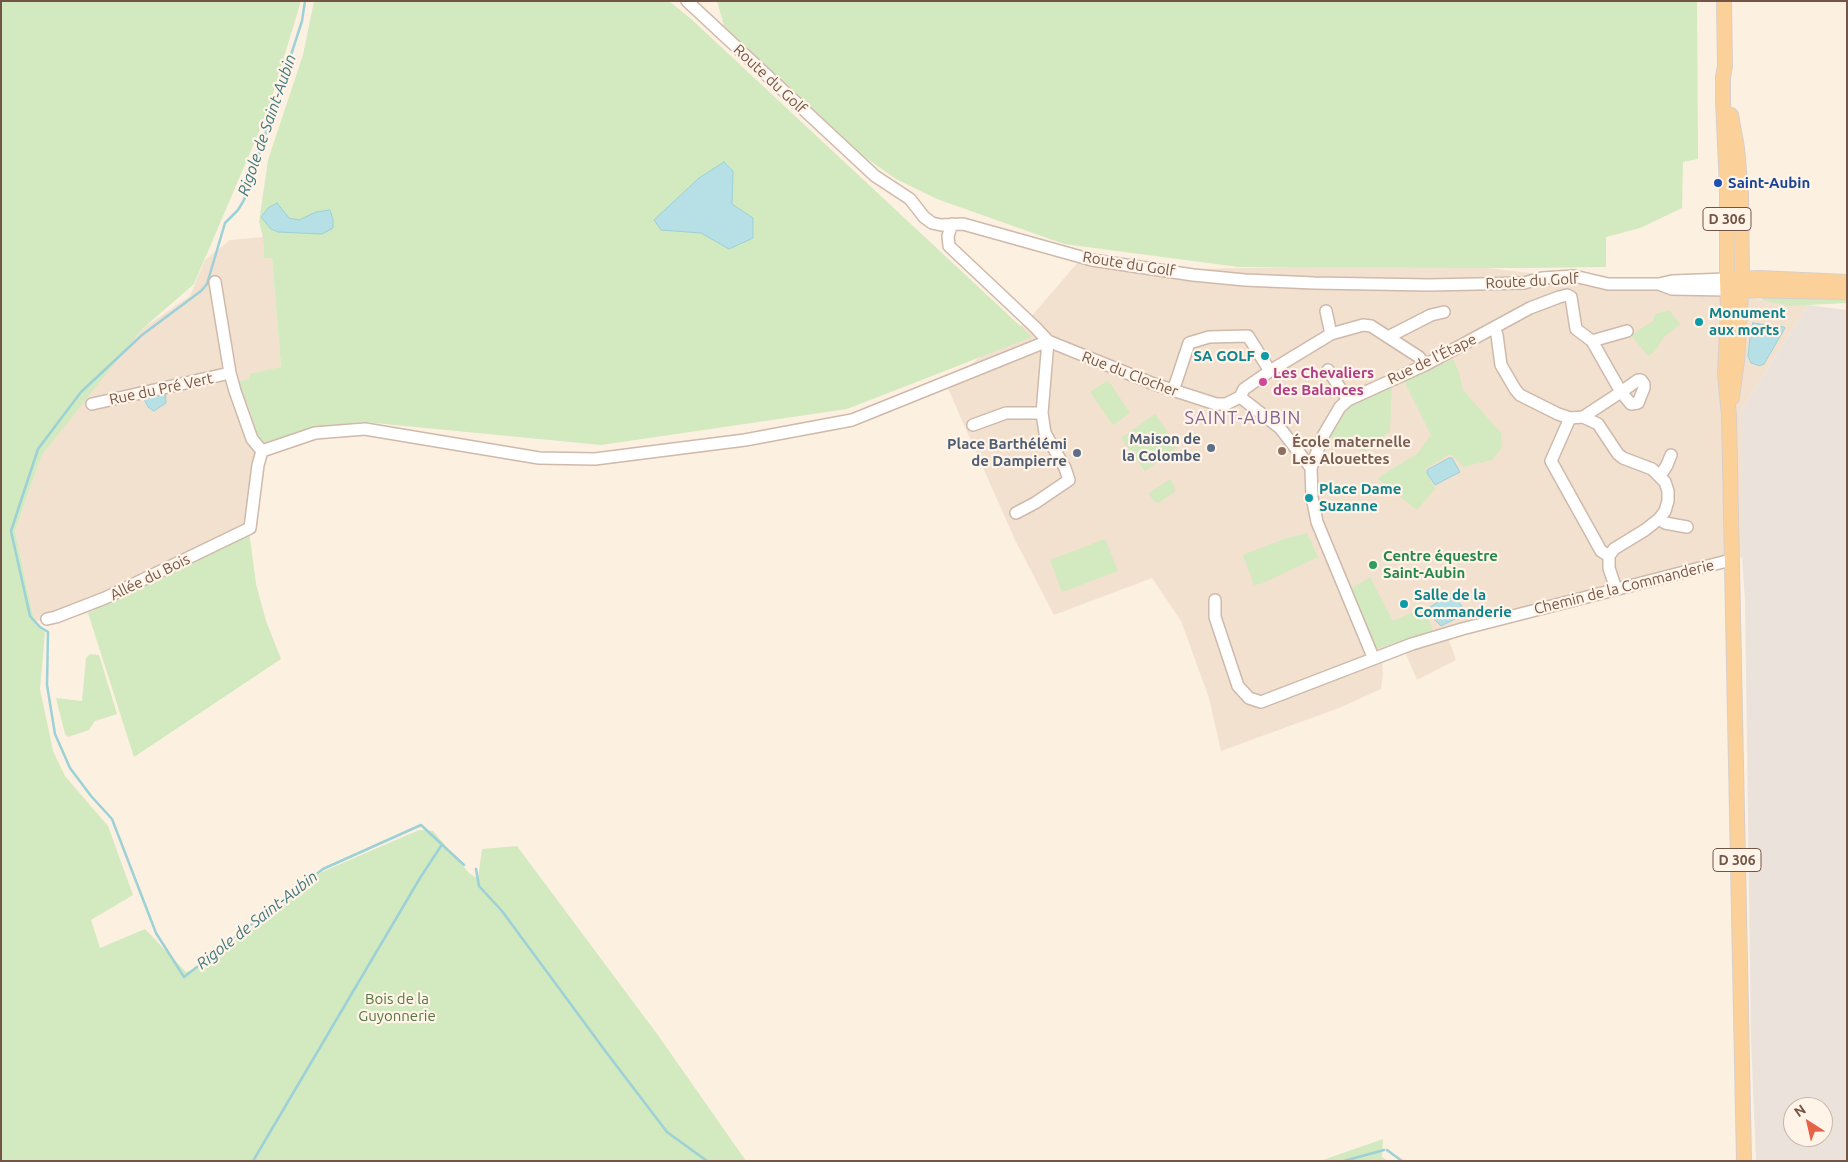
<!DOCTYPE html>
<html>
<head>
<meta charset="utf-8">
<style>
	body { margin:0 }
	#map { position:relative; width:1848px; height:1162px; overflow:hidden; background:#fcf0e1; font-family:Ubuntu,sans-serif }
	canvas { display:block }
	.frame { position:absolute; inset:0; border:2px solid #735548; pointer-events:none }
	.north { position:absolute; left:1783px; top:1097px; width:50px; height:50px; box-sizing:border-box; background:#fff4e7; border:1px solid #c7b4a7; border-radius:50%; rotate:325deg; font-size:14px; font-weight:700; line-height:20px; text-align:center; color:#735548 }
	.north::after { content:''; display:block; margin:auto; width:18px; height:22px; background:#e66246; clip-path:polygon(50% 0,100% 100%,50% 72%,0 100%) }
</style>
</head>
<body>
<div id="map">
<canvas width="1848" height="1162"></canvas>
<div class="frame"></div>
<div class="north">N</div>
</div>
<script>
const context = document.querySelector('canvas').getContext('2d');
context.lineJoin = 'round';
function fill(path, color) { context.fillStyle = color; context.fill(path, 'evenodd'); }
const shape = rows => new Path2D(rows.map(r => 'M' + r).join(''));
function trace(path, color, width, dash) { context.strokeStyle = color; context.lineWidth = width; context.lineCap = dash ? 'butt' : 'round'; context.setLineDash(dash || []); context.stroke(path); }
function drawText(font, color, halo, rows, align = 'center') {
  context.font = font + ' Ubuntu,sans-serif'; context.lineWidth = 4.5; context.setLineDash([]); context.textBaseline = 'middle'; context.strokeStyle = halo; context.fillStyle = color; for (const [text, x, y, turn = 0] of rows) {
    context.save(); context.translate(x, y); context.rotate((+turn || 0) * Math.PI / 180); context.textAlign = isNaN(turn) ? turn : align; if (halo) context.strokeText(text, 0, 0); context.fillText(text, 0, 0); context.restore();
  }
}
const residential = shape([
	[263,237,264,257,272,257,281,367,301,441,277,449,267,456,263,464,254,529,88,613,53,623,34,620,15,531,42,455,136,333,190,296,205,260,230,240],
	[1086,253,1192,269,1453,264,1808,305,1742,409,1742,557,1714,569,1448,637,1456,660,1417,680,1405,652,1382,663,1383,672,1381,689,1339,708,1221,751,1209,698,1181,621,1152,578,1054,615,1015,540,946,384,1029,319]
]);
const industrial = shape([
	[1808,305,1847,310,1847,1161,1756,1161,1751,1040,1745,601,1742,557,1742,409],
	[1793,1107,1823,1107,1823,1137,1793,1137]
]);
const green = shape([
	[1,1,301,1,267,113,194,284,141,330,42,455,15,531,34,620,45,633,40,689,53,751,65,776,108,826,133,895,91,920,100,948,145,929,186,972,205,965,322,872,419,830,433,831,469,873,478,879,482,849,517,846,660,1038,746,1161,1,1161],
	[314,1,669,1,690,18,1032,337,847,409,601,445,364,422,312,427,299,433,267,443,257,441,251,428,255,426,246,400,242,401,236,382,249,379,250,374,281,367,272,258,264,258,263,237,259,222,268,160,303,55],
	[717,1,1697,1,1698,159,1683,162,1682,208,1640,228,1606,237,1606,267,1522,268,1239,267,1064,244,937,199,896,179,863,156,724,26],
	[1757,295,1847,297,1847,303,1790,306,1765,301],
	[1669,310,1680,324,1664,337,1654,352,1648,356,1631,335,1653,321,1655,314],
	[1453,359,1459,372,1463,390,1501,433,1502,447,1492,460,1463,467,1452,455,1448,455,1425,469,1435,489,1417,510,1378,479,1382,475,1417,454,1431,435,1404,381],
	[1108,380,1130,413,1113,425,1090,392],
	[1392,384,1390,431,1364,453,1349,438,1328,441,1349,406,1359,399],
	[1155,414,1178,447,1145,471,1121,438],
	[1169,480,1171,480,1176,491,1158,503,1155,502,1149,494,1150,492],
	[249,531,256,584,266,621,281,659,134,757,88,613],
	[1307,533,1318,557,1261,584,1254,585,1243,555,1284,539],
	[1105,539,1118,571,1062,592,1050,560],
	[1370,577,1393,621,1424,607,1433,631,1376,649,1350,589],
	[90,654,99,655,117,714,95,721,89,730,68,737,65,734,56,698,82,701,86,658],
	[1383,1139,1382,1157,1388,1161,1320,1161]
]);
const water = shape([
	[724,162,733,171,732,204,753,218,753,238,729,249,701,233,661,230,654,220,699,178,724,162],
	[277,203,289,218,299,220,316,212,330,210,333,219,333,228,322,234,278,232,271,229,261,217,268,208,277,203],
	[1753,323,1784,327,1785,328,1764,364,1760,366,1751,363,1748,356,1751,328,1753,323],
	[165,388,166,403,154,411,148,407,142,395,165,388],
	[1449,458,1452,458,1460,472,1435,485,1427,473,1427,470,1449,458],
	[1452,593,1463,608,1462,614,1459,617,1441,626,1435,620,1430,607,1452,593]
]);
const stream = shape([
	[305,1,302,21,244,200,238,210,225,223,207,284,201,291,142,335,81,392,38,449,11,531,30,616,40,627,48,632,47,685,55,734,70,768,91,796,112,819,156,933,184,977,323,869,421,825,464,865],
	[476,869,479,886,502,911,606,1052,667,1132,707,1161],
	[1387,1150,1402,1161],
	[253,1161,420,878,441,846],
	[1344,1161,1384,1150]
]);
const minor = shape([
	[687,1,875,176,910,199,924,217,932,223,941,225,963,224,1092,260,1193,275,1245,280,1314,283,1429,285,1524,283,1542,278,1574,276,1608,284,1659,284,1672,281,1727,279],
	[952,224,948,236,949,246,1035,327,1048,341,1154,384,1216,404,1226,404,1240,397,1280,428,1311,468,1312,497,1317,522,1373,657],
	[215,282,230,373,235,391,252,439,262,451],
	[1659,284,1672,289,1727,290],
	[1326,311,1331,334],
	[1494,328,1497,335,1501,365,1515,389,1520,395,1558,414,1570,418,1583,417,1598,424,1618,454,1623,458,1652,469,1665,482,1668,491,1668,501,1665,511,1659,519,1645,530,1614,549,1609,556,1609,568,1616,589],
	[1388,337,1431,315,1444,312],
	[1592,341,1627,331],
	[1328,370,1348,400],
	[1173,391,1189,343,1209,337,1248,336,1270,371],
	[1240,397,1244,389,1270,371,1331,334,1363,325,1371,326,1419,357,1425,365],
	[92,404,230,373],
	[1570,418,1551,461,1601,551,1609,556],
	[973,425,1006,413,1042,413],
	[262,451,315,433,365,429,539,458,595,459,745,440,852,420,1048,341],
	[1311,468,1323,436,1340,407,1348,400,1425,365,1530,308,1559,297,1567,295,1571,297,1576,329,1592,341,1621,392,1631,404,1638,403,1644,388,1644,384,1641,380,1638,380,1621,392,1583,417],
	[1660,476,1667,465,1671,455],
	[1016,513,1035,503,1069,480,1065,468,1045,433,1042,413,1048,341],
	[1659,519,1665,523,1687,527],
	[1215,600,1215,617,1238,686,1249,698,1261,702,1412,644,1462,629,1731,560],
	[47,619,56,617,105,598,250,528,258,465,262,451]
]);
const major = shape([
	[1724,1,1725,66,1723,77,1723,101,1727,187,1727,279,1728,311,1725,374,1729,416,1744,1161],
	[1731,115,1737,148,1741,194,1742,279,1737,361,1732,398],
	[1733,279,1759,278,1847,282],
	[1733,290,1847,292]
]);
const markers = [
	[1718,183,5,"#1a4fb4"],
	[1699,322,5,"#0f9aa8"],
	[1265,356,5,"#0f9aa8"],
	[1263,382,5,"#d1479c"],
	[1211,448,5,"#5c6f8a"],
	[1282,451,5,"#8d6e63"],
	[1077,453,5,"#5c6f8a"],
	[1309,498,5,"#0f9aa8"],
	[1373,565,5,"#2e9e5b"],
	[1404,604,5,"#0f9aa8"]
];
const shields = [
	[1727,219,48],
	[1737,860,48]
];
const shieldNames = [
	["D 306",1727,219],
	["D 306",1737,860]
];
const streetNames = [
	["Route du Golf",770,79,43],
	["Route du Golf",1129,264,9],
	["Route du Golf",1532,281,-3],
	["Rue de l'Étape",1432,359,-26],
	["Rue du Clocher",1130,374,21],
	["Rue du Pré Vert",161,389,-12],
	["Allée du Bois",150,577,-26],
	["Chemin de la Commanderie",1624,587,-14]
];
const transitNames = [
	["Saint-Aubin",1728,183]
];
const cultureNames = [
	["Monument",1709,313],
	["aux morts",1709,330],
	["SA GOLF",1255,356,"right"],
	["Place Dame",1319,489],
	["Suzanne",1319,506],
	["Salle de la",1414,595],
	["Commanderie",1414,612]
];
const hotelNames = [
	["Les Chevaliers",1273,373],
	["des Balances",1273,390]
];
const serviceNames = [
	["Maison de",1201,439],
	["la Colombe",1201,456],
	["Place Barthélémi",1067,444],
	["de Dampierre",1067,461]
];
const educationNames = [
	["École maternelle",1292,442],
	["Les Alouettes",1292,459]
];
const leisureNames = [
	["Centre équestre",1383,556],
	["Saint-Aubin",1383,573]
];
const parkNames = [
	["Bois de la",397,999],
	["Guyonnerie",397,1016]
];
const waterNames = [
	["Rigole de Saint-Aubin",267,125,-71],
	["Rigole de Saint-Aubin",257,920,-38]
];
const quarterNames = [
	["SAINT-AUBIN",1243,418]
];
fill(residential, '#f3e1d0');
fill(industrial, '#ebe2dc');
fill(green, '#d3e9c0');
fill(water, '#b6e0e5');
trace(water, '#9cd1d7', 1);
trace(stream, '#9cd1d7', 2.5);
trace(minor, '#cfb9ab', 14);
trace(major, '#d8cfcc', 16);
trace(minor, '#fff', 11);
trace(major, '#fbd199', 14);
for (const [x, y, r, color] of markers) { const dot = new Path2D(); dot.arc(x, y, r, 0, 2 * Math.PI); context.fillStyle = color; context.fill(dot); trace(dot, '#fff4e7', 2); }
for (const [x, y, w] of shields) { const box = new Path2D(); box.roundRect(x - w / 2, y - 11.5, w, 23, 4); context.fillStyle = '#fff4e7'; context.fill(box); trace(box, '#735548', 1); }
drawText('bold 14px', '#735548', null, shieldNames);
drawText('15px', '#735548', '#fff4e7', streetNames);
drawText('bold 15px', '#164399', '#fff4e7', transitNames, 'left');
drawText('bold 15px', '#0d838f', '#fff4e7', cultureNames, 'left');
drawText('bold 15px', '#b23c85', '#fff4e7', hotelNames, 'left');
drawText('bold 15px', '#4e5e75', '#fff4e7', serviceNames, 'right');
drawText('bold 15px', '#785e54', '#fff4e7', educationNames, 'left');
drawText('bold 15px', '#27864d', '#fff4e7', leisureNames, 'left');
drawText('15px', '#547841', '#fff4e7', parkNames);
drawText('italic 16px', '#3f787f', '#fff4e7', waterNames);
context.letterSpacing = '1px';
drawText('18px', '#836496', '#fff4e7', quarterNames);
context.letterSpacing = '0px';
</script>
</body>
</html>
